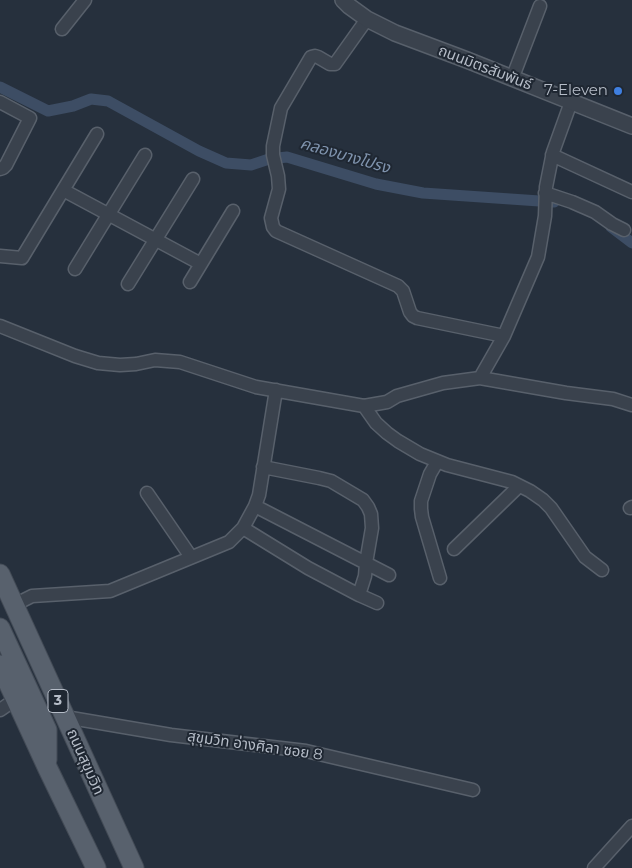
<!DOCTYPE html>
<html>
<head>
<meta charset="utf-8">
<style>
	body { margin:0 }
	canvas { display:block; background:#26303d }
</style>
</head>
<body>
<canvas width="632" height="868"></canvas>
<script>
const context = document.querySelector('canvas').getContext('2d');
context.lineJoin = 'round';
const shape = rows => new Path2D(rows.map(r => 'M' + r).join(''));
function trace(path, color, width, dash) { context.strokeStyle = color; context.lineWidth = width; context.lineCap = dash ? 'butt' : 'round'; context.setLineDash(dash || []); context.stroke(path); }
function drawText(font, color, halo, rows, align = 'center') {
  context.font = font + ' Montserrat,"Noto Sans Thai",sans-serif'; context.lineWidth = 4; context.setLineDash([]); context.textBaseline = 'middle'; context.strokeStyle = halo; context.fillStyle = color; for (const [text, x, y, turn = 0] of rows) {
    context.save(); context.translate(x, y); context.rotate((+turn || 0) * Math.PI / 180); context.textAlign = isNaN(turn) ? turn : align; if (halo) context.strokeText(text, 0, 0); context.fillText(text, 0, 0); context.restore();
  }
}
const canal = shape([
	[0,87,48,111,73,106,91,99,108,101,199,151,226,163,251,165,269,159,287,157,376,184,423,193,554,202],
	[611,227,632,243]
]);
const minor = shape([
	[367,19,335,64,330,64,318,57,315,56,311,57,281,108,273,146,273,155,278,176,279,189,271,218,273,227,276,231,398,286,403,291,410,312,413,316,417,318,504,336],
	[62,29,85,0],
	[512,79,540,6],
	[0,102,30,118,6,165,3,168,0,169],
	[552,155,632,192],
	[63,190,201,264],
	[545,193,572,202,595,212,612,224,624,230],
	[0,256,22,258,97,134],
	[75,269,145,155],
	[190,282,233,211],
	[128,284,193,179],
	[0,326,75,356,98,363,120,365,136,364,155,360,180,362,256,387,364,406,387,402,397,396,443,383,480,378,566,393,613,399,632,405],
	[480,378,504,336,538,257,545,216,546,187,553,152,571,102],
	[364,406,376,423,387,433,398,441,420,454,447,465,512,482,530,491,543,500,551,508,585,557,602,570],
	[437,462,430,474,421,501,421,509,422,517,440,578],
	[263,467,319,478,331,481,363,500,368,507,371,514,372,528,366,563,365,576,359,595],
	[147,493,191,557],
	[255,506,389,575],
	[630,508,632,507],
	[243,528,308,568,359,595,377,603],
	[454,549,519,486],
	[14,605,32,596,110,591,229,542,243,528,255,506,259,495,276,390],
	[0,710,16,699],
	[65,717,171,735,306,751,473,790],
	[594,868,632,826]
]);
const tertiary = shape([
	[343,0,349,6,367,19,395,33,467,60,632,126]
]);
const primary = shape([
	[0,574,134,868],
	[0,628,47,730,47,760],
	[0,665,48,769,96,868]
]);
const markers = [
	[618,91,5,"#3f7fe0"]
];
const shields = [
	[58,701,20]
];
const shieldNames = [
	["3",58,701]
];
const streetNames = [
	["ถนนมิตรสัมพันธ์",485,68,21],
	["สุขุมวิท อ่างศิลา ซอย 8",255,746,8],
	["ถนนสุขุมวิท",85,762,66]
];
const poiNames = [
	["7-Eleven",608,91]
];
const waterNames = [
	["คลองบางโปรง",345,156,16]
];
trace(canal, '#3d4d64', 11);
trace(minor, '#58606b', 15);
trace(tertiary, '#58606b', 18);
trace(primary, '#434b56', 21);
trace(minor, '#3a424d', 12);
trace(tertiary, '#3a424d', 15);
trace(primary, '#58616d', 19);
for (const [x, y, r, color] of markers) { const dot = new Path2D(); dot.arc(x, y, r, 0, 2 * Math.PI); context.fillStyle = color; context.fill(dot); trace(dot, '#1f2732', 2); }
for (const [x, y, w] of shields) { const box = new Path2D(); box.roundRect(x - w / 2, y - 11.5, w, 23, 4); context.fillStyle = '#1f2732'; context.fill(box); trace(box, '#b6bdc8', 1); }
drawText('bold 14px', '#b6bdc8', null, shieldNames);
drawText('15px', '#b6bdc8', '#1f2732', streetNames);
drawText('15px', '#b6bdc8', '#1f2732', poiNames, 'right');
drawText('italic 16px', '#7f93ad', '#1f2732', waterNames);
</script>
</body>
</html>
